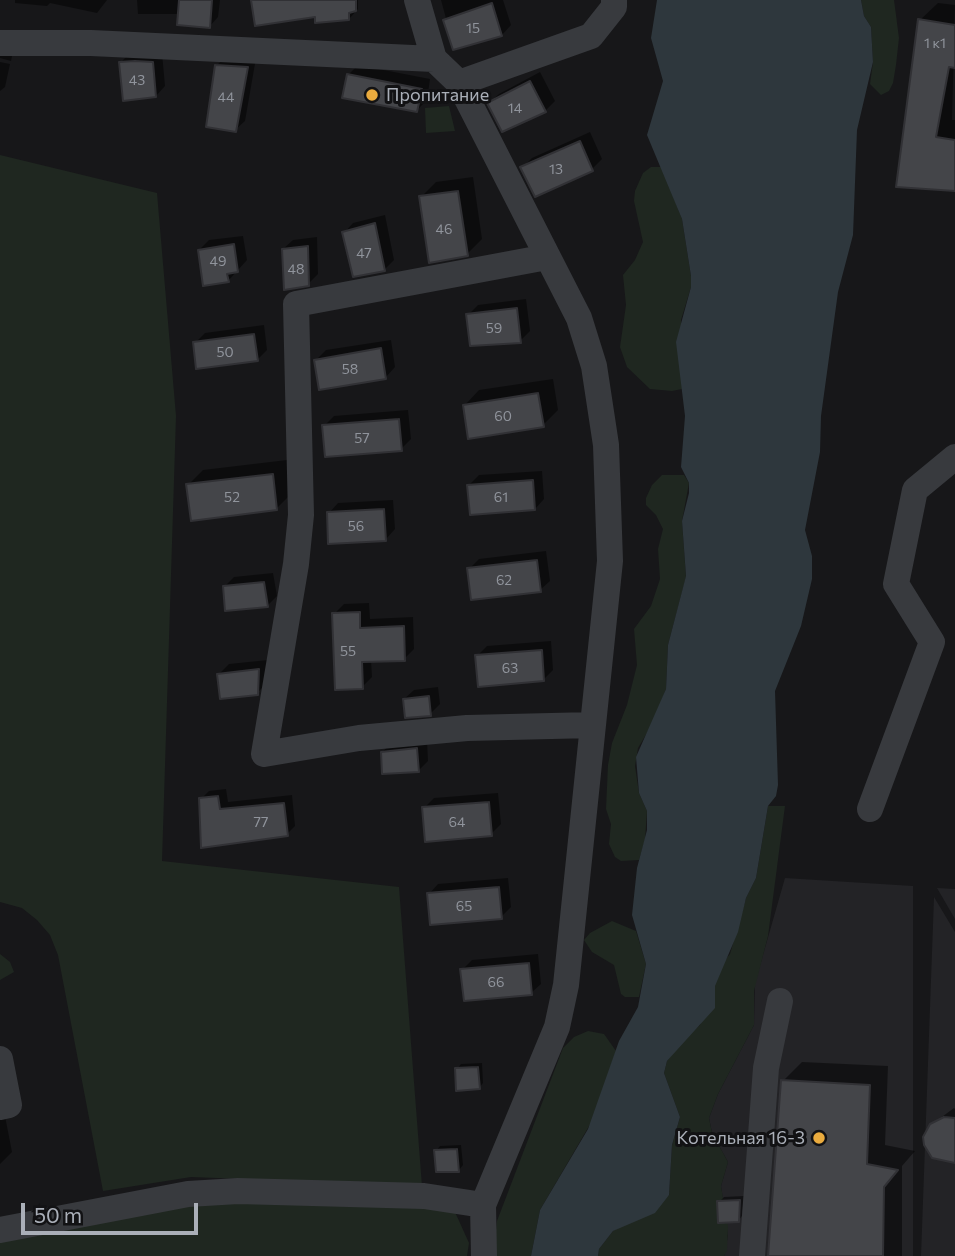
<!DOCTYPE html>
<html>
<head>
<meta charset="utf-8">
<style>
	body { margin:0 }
	#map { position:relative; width:955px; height:1256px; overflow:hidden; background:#171719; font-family:Commissioner,sans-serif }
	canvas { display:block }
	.scale { position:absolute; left:21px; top:1203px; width:177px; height:32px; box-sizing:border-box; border:4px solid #aaafb8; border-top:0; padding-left:9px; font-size:21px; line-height:24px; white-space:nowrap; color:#aaafb8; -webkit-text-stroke:5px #121214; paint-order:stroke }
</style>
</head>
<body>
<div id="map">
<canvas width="955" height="1256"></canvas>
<div class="scale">50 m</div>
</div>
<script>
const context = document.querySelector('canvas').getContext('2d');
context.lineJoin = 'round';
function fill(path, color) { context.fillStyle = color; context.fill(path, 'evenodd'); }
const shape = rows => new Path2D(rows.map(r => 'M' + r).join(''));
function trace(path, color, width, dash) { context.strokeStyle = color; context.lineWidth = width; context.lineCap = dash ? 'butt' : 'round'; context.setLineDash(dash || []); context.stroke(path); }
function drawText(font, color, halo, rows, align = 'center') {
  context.font = font + ' Commissioner,sans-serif'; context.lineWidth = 6; context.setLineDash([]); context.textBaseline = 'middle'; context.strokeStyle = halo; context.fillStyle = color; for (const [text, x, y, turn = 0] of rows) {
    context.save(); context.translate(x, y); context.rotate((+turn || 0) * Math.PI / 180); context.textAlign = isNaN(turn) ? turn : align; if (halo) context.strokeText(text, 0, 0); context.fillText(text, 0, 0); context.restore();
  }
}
const built = shape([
	[785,878,913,886,913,1256,724,1256,728,1236,721,1186,728,1162,712,1133,709,1118,718,1094,754,1025,755,983],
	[937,888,955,889,955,919],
	[934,897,955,932,955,1256,921,1256]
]);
const green = shape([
	[861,0,894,0,899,38,896,65,893,83,889,91,881,95,870,84,873,62,871,27,864,16],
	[449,106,455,131,426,133,425,108],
	[0,155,157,193,176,416,162,861,399,887,422,1186,191,1177,103,1191,58,955,50,935,37,920,22,908,0,902],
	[651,167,662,167,682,219,691,276,691,287,681,320,682,389,672,391,650,389,627,367,620,347,626,305,623,275,635,260,643,242,634,201,635,191,643,173],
	[662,475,684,475,689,483,682,521,686,577,668,645,666,689,653,723,638,748,635,766,639,793,647,811,645,840,639,860,621,861,615,857,609,844,611,824,606,809,608,765,612,743,627,705,637,665,634,629,651,606,660,579,658,549,663,529,656,515,646,505,646,498,652,485],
	[768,806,785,806,768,936,754,991,754,1025,718,1094,709,1118,712,1133,728,1162,721,1186,728,1227,727,1251,724,1256,598,1256,599,1249,613,1231,669,1195,672,1145,680,1117,664,1073,667,1061,683,1040,700,1025,722,963,730,954,746,898,756,878],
	[612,921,636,931,646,964,639,997,625,997,621,994,614,965,592,952,584,940,590,933],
	[0,954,10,962,14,972,0,980],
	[588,1031,604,1034,616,1051,592,1121,540,1210,531,1256,493,1256,497,1221,563,1048,574,1037],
	[191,1201,433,1205,455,1212,469,1243,467,1256,0,1256,0,1237]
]);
const water = shape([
	[657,0,861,0,864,16,871,27,873,62,857,130,853,235,838,292,821,416,820,452,805,530,812,556,812,579,801,626,775,691,778,785,776,796,768,806,756,878,746,898,738,932,715,986,715,1008,667,1061,664,1073,680,1117,672,1145,669,1195,655,1213,613,1231,599,1249,598,1256,531,1256,540,1210,588,1129,619,1041,638,1007,646,964,632,915,637,868,647,830,647,811,639,793,636,757,666,689,668,645,686,576,682,521,689,493,689,483,681,467,685,416,676,342,691,287,691,276,682,219,647,135,663,81,651,38]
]);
const shadow = shape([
	[15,0,107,0,97,13,50,3,47,6,15,3],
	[137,0,220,0,218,17,210,26,180,14,138,14],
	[253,0,358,0,358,9,349,19,316,15],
	[441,0,503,0,511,25,502,35,454,48],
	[938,3,955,5,952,120,955,120,955,189,898,186,920,20],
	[0,48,13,51,11,61,0,58],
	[130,53,162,53,165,86,156,96,120,63],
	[227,56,256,58,245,121,235,130,217,65],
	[0,62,10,64,5,87,0,91],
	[358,65,430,79,427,100,417,110,348,75],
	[540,72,555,101,545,111,489,103,499,94],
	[590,132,602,159,592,169,536,195,522,168,532,158],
	[473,177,482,239,467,254,421,197,436,182],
	[385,215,394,260,384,270,344,233,353,223],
	[243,236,247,260,228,281,199,250,209,240],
	[317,237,318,274,308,284,283,249,293,240],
	[526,299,530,331,520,341,468,315,478,305],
	[264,325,267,350,257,360,195,343,205,333],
	[391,340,395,367,386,377,316,360,326,350],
	[553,379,558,410,543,425,465,405,479,390],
	[408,410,411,439,401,449,324,426,334,416],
	[287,460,291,494,276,509,188,485,203,470],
	[542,471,544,499,535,509,469,485,479,475],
	[393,500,395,529,386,539,329,513,338,503],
	[546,551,550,581,540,590,469,569,479,559],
	[273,573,277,596,267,606,224,587,234,577],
	[369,603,370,619,413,617,414,649,404,659,371,660,372,677,362,687,334,614,344,604],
	[551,641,553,670,543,680,477,656,487,646],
	[268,660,267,683,257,693,219,674,229,664],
	[438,687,440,704,430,714,404,699,414,690],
	[427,740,428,761,418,771,382,752,392,743],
	[226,789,228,802,292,795,295,826,287,834,203,846,201,799,209,791],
	[498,793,501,824,491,834,424,808,434,798],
	[508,878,511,907,501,917,429,894,438,884],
	[538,954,541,984,531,993,462,970,472,960],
	[802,1062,888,1066,885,1145,915,1151,902,1166,902,1256,769,1256,783,1081],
	[482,1063,483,1083,479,1088,457,1069,461,1064],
	[954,1108,955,1109,955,1155,931,1125],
	[5,1116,12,1152,0,1164,0,1117],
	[461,1145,463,1165,459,1170,436,1151,440,1146],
	[744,1196,742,1216,738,1221,719,1202,724,1197]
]);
const building = shape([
	[179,0,212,0,210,28,177,25,179,0],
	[251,0,356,0,356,11,349,13,349,20,315,23,315,17,255,26,251,0],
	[492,3,502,36,453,50,443,20,492,3],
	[918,19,955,25,955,68,949,67,936,137,955,140,955,191,896,187,918,19],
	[135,61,153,62,156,97,123,101,119,62,135,61],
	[215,65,248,67,236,132,206,127,215,65],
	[347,74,422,89,417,112,342,98,347,74],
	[530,81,546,112,502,132,487,103,530,81],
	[580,141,593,171,535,197,520,167,580,141],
	[458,191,468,256,429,263,419,196,458,191],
	[375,223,385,271,353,277,342,232,375,223],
	[234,244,238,272,227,274,229,282,203,286,198,250,234,244],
	[308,246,309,286,284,290,282,249,308,246],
	[517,308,521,343,470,346,466,314,517,308],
	[254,334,258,361,196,369,193,342,254,334],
	[381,348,386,379,319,390,314,360,381,348],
	[538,393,544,427,468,439,463,405,538,393],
	[399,419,402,451,325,457,322,425,399,419],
	[273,474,277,510,191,521,186,484,273,474],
	[533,480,535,510,470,515,467,485,533,480],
	[384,509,386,541,328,544,327,512,384,509],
	[537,560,541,592,471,600,467,568,537,560],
	[264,582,268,607,225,611,223,586,264,582],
	[360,612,360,628,404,626,405,661,362,662,363,689,335,690,332,613,360,612],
	[542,650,544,681,478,687,475,655,542,650],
	[259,669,258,695,220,699,217,674,259,669],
	[429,696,431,716,405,718,403,699,429,696],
	[417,748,419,772,382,774,381,752,417,748],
	[218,796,220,809,284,803,288,836,201,848,199,798,218,796],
	[489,802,492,836,425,842,422,807,489,802],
	[499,887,502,919,430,925,427,893,499,887],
	[529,963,532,995,464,1001,460,969,529,963],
	[478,1067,480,1089,456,1091,455,1068,478,1067],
	[781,1080,870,1085,867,1164,898,1170,884,1187,883,1256,768,1256,781,1080],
	[944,1117,955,1118,955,1163,932,1158,924,1145,923,1137,930,1124,944,1117],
	[457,1149,459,1172,436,1172,434,1150,457,1149],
	[740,1200,739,1222,718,1223,717,1201,740,1200]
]);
const minor = shape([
	[417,0,434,59],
	[0,43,91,43,434,59,459,83],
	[547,257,296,304,301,515,296,564,264,754,359,738,467,728,593,725],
	[870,809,932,642,896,584,915,490,955,457],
	[0,1059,9,1105,0,1107],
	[0,1230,188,1194,238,1191,424,1196,483,1205],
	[484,1256,483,1205,557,1027,566,985,610,561,606,445,594,366,579,318,459,83,591,36,614,7,614,0],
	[752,1256,766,1068,780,1001]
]);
const markers = [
	[372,95,7,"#eaab3e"],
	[819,1138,7,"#eaab3e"]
];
const numberNames = [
	["15",473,28],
	["1 к1",935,43],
	["43",137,80],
	["44",226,97],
	["14",515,108],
	["13",556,169],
	["46",444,229],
	["47",364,253],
	["49",218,261],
	["48",296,269],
	["59",494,328],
	["50",225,352],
	["58",350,369],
	["60",503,416],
	["57",362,438],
	["52",232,497],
	["61",501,497],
	["56",356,526],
	["62",504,580],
	["55",348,651],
	["63",510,668],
	["77",261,822],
	["64",457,822],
	["65",464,906],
	["66",496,982]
];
const poiNames = [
	["Пропитание",386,95],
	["Котельная 16-3",805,1138,"right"]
];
fill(built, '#232326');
fill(green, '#1f2720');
fill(water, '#2e373d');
fill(shadow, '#0007');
fill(building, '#444549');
trace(building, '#313135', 2);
trace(minor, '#383a3e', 26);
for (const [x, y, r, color] of markers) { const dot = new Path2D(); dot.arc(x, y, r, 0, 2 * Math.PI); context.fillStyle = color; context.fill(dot); trace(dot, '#121214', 2.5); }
drawText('14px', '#90949c', null, numberNames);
drawText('18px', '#aaafb8', '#121214', poiNames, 'left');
</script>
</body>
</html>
